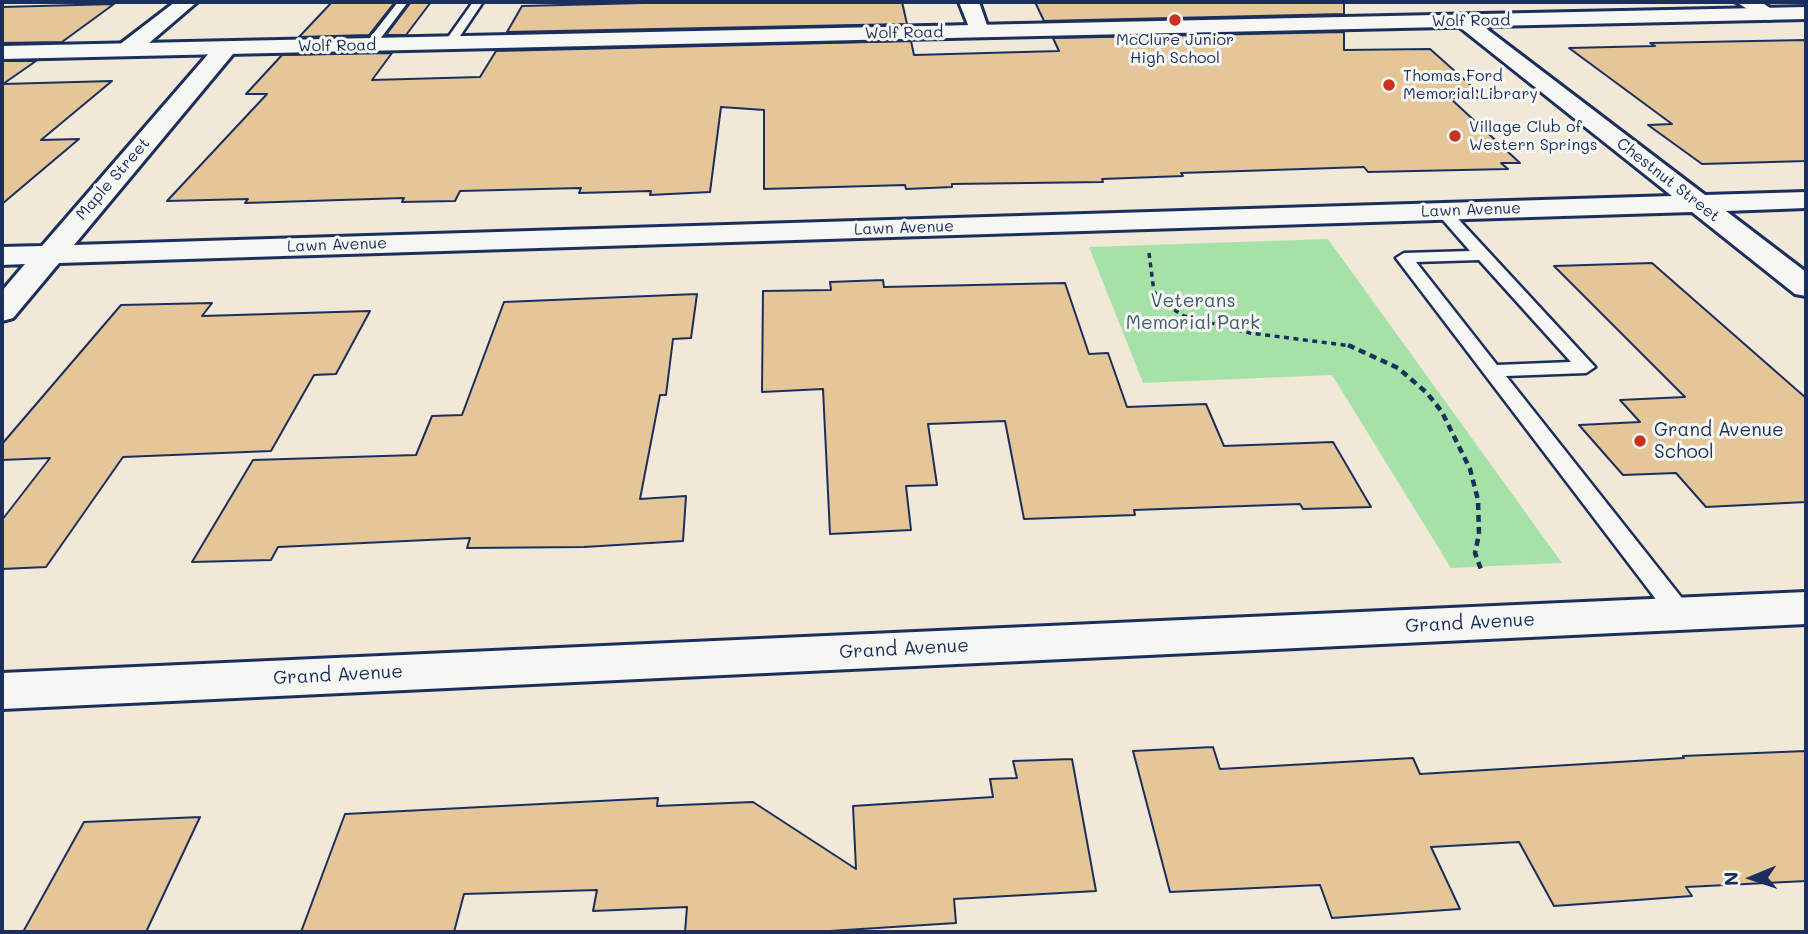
<!DOCTYPE html>
<html>
<head>
<meta charset="utf-8">
<style>
	body { margin:0 }
	#map { position:relative; width:1808px; height:934px; overflow:hidden; background:#f1e8d7; font-family:Mali,sans-serif }
	canvas { display:block }
	.frame { position:absolute; inset:0; border:4px solid #1b2f5e; pointer-events:none }
	.north { position:absolute; left:1717px; top:843px; width:70px; height:70px; -webkit-text-stroke:5px #f6f6f2; paint-order:stroke; rotate:268deg; font-size:19px; font-weight:700; line-height:28px; text-align:center; color:#1b2f5e }
	.north::after { content:''; display:block; margin:auto; width:24px; height:32px; background:#1b2f5e; clip-path:polygon(50% 0,100% 100%,50% 72%,0 100%) }
</style>
</head>
<body>
<div id="map">
<canvas width="1808" height="934"></canvas>
<div class="frame"></div>
<div class="north">N</div>
</div>
<script>
const context = document.querySelector('canvas').getContext('2d');
context.lineJoin = 'round';
function fill(path, color) { context.fillStyle = color; context.fill(path, 'evenodd'); }
const shape = rows => new Path2D(rows.map(r => 'M' + r).join(''));
function trace(path, color, width, dash) { context.strokeStyle = color; context.lineWidth = width; context.lineCap = dash ? 'butt' : 'round'; context.setLineDash(dash || []); context.stroke(path); }
function drawText(font, color, halo, rows, align = 'center') {
  context.font = font + ' Mali,sans-serif'; context.lineWidth = 6; context.setLineDash([]); context.textBaseline = 'middle'; context.strokeStyle = halo; context.fillStyle = color; for (const [text, x, y, turn = 0] of rows) {
    context.save(); context.translate(x, y); context.rotate((+turn || 0) * Math.PI / 180); context.textAlign = isNaN(turn) ? turn : align; if (halo) context.strokeText(text, 0, 0); context.fillText(text, 0, 0); context.restore();
  }
}
const green = shape([
	[1328,239,1562,563,1451,568,1332,375,1143,383,1089,247]
]);
const building = shape([
	[332,2,395,2,369,35,299,37,332,2],
	[411,2,431,2,406,35,386,35,411,2],
	[684,2,902,2,907,24,507,32,522,6,684,2],
	[1035,2,1344,2,1344,14,1044,21,1035,2],
	[114,4,62,42,2,43,2,7,114,4],
	[1344,32,1344,50,1430,49,1485,98,1450,98,1520,163,1501,163,1508,169,1368,172,1364,167,1181,173,1183,176,1102,179,1103,182,952,184,952,187,906,189,905,185,764,189,764,110,721,107,710,192,650,195,651,191,579,193,581,188,460,191,455,201,402,202,404,198,245,203,248,199,167,201,267,94,246,94,282,55,392,53,372,80,480,77,496,51,911,41,914,55,1059,51,1053,38,1344,32],
	[1806,40,1806,161,1702,164,1648,125,1672,124,1569,48,1655,46,1650,43,1806,40],
	[2,61,36,61,3,84,112,81,41,140,79,139,2,204,2,61],
	[1652,263,1806,398,1806,502,1706,507,1676,473,1623,475,1579,425,1640,422,1620,400,1685,397,1554,266,1652,263],
	[883,280,884,287,1065,283,1089,354,1108,353,1127,407,1206,404,1224,446,1333,442,1371,507,1303,509,1300,504,1134,510,1135,515,1024,519,1005,421,928,424,937,485,906,486,911,530,830,534,823,389,762,392,763,291,831,290,830,282,883,280],
	[697,294,691,338,673,339,666,395,660,395,640,499,686,496,683,541,584,547,467,548,470,538,278,547,271,560,192,562,253,460,416,455,432,416,462,415,504,302,697,294],
	[212,303,202,316,370,311,336,374,314,375,271,451,123,457,46,567,2,569,2,520,50,458,2,460,2,444,121,305,212,303],
	[1213,747,1220,769,1413,758,1420,774,1684,758,1683,756,1806,751,1806,881,1686,887,1692,896,1554,906,1519,842,1431,847,1460,909,1332,918,1320,885,1170,892,1133,751,1213,747],
	[1072,759,1096,891,954,899,956,923,814,932,685,932,687,907,593,911,597,890,464,894,454,932,301,932,345,814,658,798,657,806,753,802,856,869,853,806,993,797,990,779,1017,778,1013,761,1072,759],
	[200,817,146,932,23,932,84,822,200,817]
]);
const pathFar1 = shape([
	[1149,253,1154,292,1165,304,1184,316,1250,333,1352,346]
]);
const path = shape([
	[1348,345,1398,368,1427,393,1442,412,1470,469,1478,500,1479,534,1475,553,1482,572]
]);
const lane = shape([
	[398,2,408,2,374,47,366,47,366,43,398,2],
	[473,2,483,2,454,45,446,45,444,43,473,2],
	[1443,206,1448,208,1595,367,1586,373,1506,376,1689,607,1692,613,1689,619,1680,622,1671,619,1396,258,1404,253,1470,251,1435,211,1443,206],
	[1479,260,1571,362,1497,365,1416,262,1479,260]
]);
const street = shape([
	[175,2,197,2,135,55,119,55,116,50,119,45,175,2],
	[959,2,979,2,989,31,986,35,972,35,959,2],
	[1736,2,1761,2,1779,14,1776,18,1769,20,1762,18,1736,2],
	[1464,15,1471,17,1705,195,1806,192,1806,208,1726,211,1806,272,1806,296,1795,294,1692,212,59,263,13,318,2,321,2,291,25,264,2,265,2,247,42,246,217,44,225,42,233,44,236,49,233,54,74,245,1672,196,1457,25,1454,21,1457,17,1464,15],
	[1806,592,1806,624,2,709,2,673,1806,592]
]);
const secondary = shape([
	[1806,7,1806,19,2,59,2,46,1806,7]
]);
const markers = [
	[1175,20,7,"#c8321e"],
	[1389,85,7,"#c8321e"],
	[1455,136,7,"#c8321e"],
	[1640,441,7,"#c8321e"]
];
const farStreetnames = [
	["Wolf Road",1471,21,-1],
	["Wolf Road",904,33,-1],
	["Wolf Road",337,46,-1],
	["Maple Street",113,179,-49],
	["Chestnut Street",1668,180,38],
	["Lawn Avenue",1471,210,-2],
	["Lawn Avenue",904,228,-2],
	["Lawn Avenue",337,245,-2]
];
const farPoinames = [
	["McClure Junior",1175,40,"center"],
	["High School",1175,58,"center"],
	["Thomas Ford",1403,76],
	["Memorial Library",1403,94],
	["Village Club of",1469,127],
	["Western Springs",1469,145]
];
const parkNames = [
	["Veterans",1193,301],
	["Memorial Park",1193,323]
];
const poiNames = [
	["Grand Avenue",1654,430],
	["School",1654,452]
];
const streetNames = [
	["Grand Avenue",1470,623,-3],
	["Grand Avenue",904,649,-3],
	["Grand Avenue",338,675,-3]
];
fill(green, '#a6e2a8');
fill(building, '#e5c698');
trace(building, '#1b2f5e', 2);
trace(lane, '#1b2f5e', 5);
trace(street, '#1b2f5e', 6);
trace(secondary, '#1b2f5e', 6);
trace(pathFar1, '#1b2f5e', 3.5, [5, 4.5]);
trace(path, '#1b2f5e', 4.5, [7, 5]);
fill(lane, '#f6f6f2');
fill(street, '#f6f6f2');
fill(secondary, '#f6f6f2');
for (const [x, y, r, color] of markers) { const dot = new Path2D(); dot.arc(x, y, r, 0, 2 * Math.PI); context.fillStyle = color; context.fill(dot); trace(dot, '#f6f6f2', 2.5); }
drawText('16px', '#1b2f5e', '#f6f6f2', farStreetnames);
drawText('16px', '#1b2f5e', '#f6f6f2', farPoinames, 'left');
drawText('19px', '#3e5c70', '#f6f6f2', parkNames);
drawText('19px', '#1b2f5e', '#f6f6f2', poiNames, 'left');
drawText('19px', '#1b2f5e', '#f6f6f2', streetNames);
</script>
</body>
</html>
